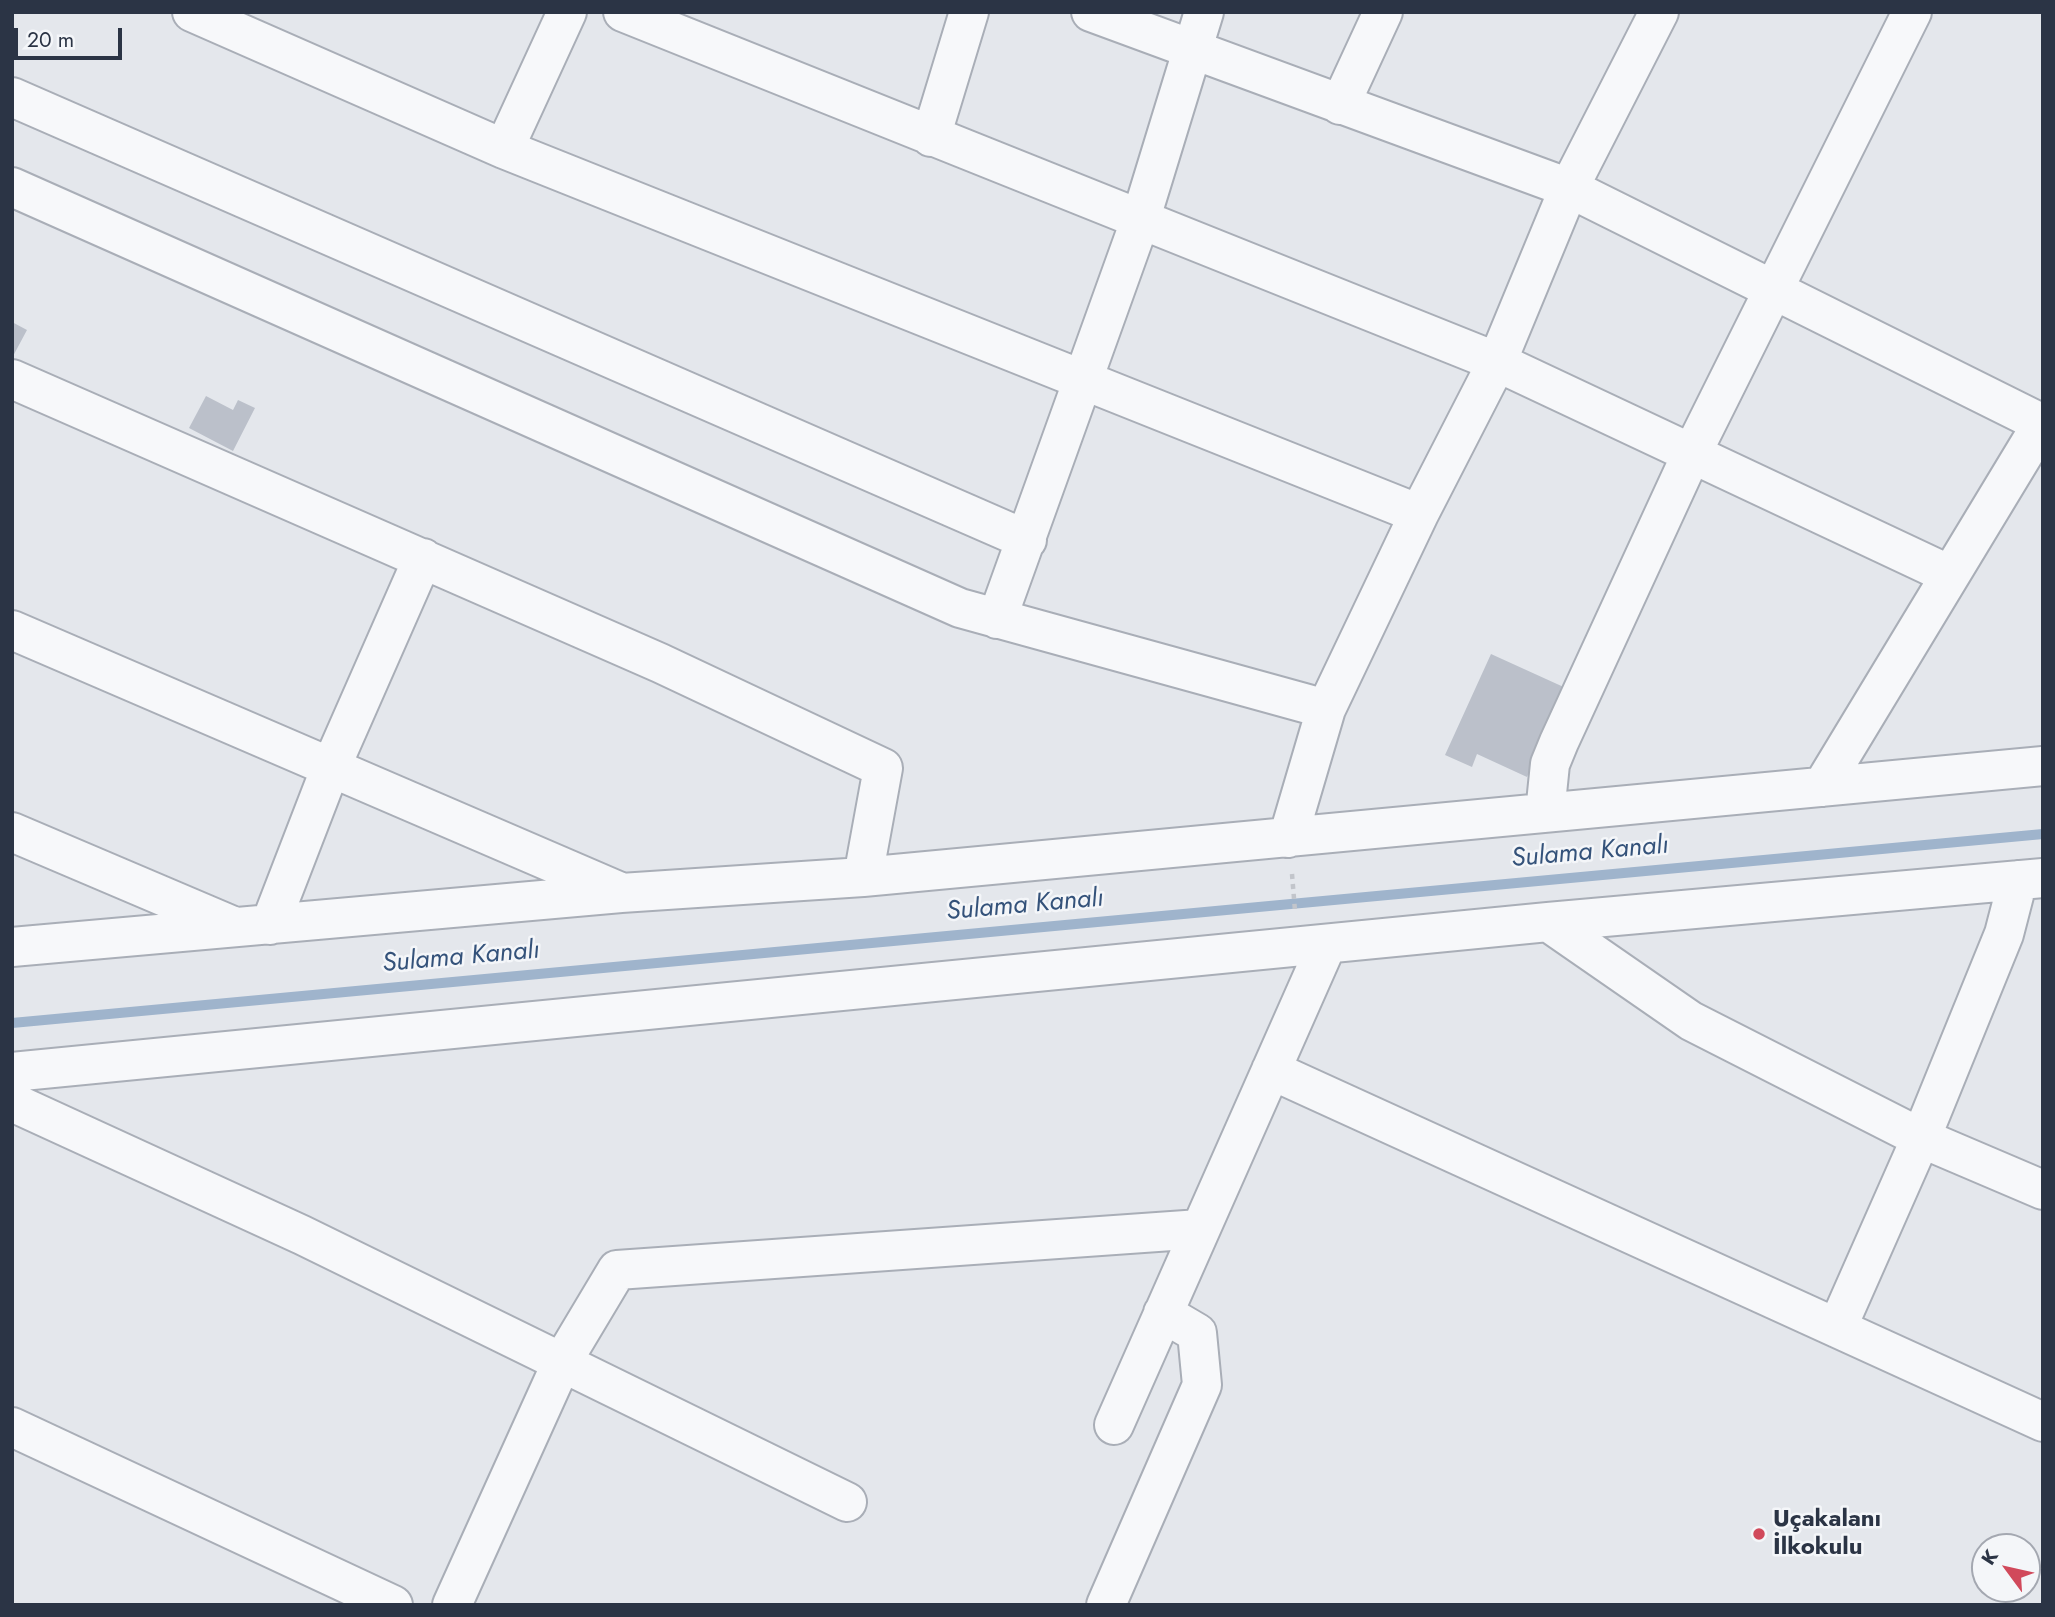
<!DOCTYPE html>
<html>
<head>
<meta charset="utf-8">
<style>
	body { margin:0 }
	#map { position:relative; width:2055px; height:1617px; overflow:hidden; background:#e4e7ec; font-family:Jost,sans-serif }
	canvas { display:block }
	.frame { position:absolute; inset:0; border:14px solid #2b3445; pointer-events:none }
	.north { position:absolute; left:1971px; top:1533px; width:70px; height:70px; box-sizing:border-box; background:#f4f6f9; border:2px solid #a4a8b1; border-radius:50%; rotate:303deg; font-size:19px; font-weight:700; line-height:28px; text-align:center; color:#2b3445 }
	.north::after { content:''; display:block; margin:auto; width:24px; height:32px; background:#d1495b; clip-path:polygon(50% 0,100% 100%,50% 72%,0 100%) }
	.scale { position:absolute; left:14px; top:28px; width:108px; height:32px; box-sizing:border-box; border:4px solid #2b3445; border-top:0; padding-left:9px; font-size:21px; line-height:24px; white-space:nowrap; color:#2b3445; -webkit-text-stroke:5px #f4f6f9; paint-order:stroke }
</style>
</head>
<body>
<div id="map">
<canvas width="2055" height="1617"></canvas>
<div class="frame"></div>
<div class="north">K</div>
<div class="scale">20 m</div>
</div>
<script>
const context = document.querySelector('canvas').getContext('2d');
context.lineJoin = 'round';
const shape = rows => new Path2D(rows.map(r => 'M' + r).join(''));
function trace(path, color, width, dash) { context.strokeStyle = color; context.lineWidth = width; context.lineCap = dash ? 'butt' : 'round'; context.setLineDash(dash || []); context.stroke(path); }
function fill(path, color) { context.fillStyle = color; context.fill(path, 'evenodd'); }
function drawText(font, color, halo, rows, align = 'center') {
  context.font = font + ' Jost,sans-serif'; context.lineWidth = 5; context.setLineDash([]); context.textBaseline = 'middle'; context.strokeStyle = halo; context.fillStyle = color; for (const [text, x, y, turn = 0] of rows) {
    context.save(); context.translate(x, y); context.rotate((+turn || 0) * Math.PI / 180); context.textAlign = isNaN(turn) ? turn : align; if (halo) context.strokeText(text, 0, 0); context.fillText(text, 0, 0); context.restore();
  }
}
const stream = shape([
	[12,1023,2043,834]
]);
const building = shape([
	[12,322,27,330,12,358],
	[206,396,233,410,238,400,255,408,233,451,189,428],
	[1491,654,1568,689,1527,777,1477,754,1472,767,1445,755]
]);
const path = shape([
	[1292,874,1295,911]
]);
const minor = shape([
	[192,12,504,149,1419,514],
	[623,12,1497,362,1950,575],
	[1091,12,1569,188,2043,424],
	[12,97,1027,540],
	[1340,105,1383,12],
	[931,137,969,12],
	[504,149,567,12],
	[12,187,960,608,1326,709],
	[12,379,660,663,883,768,863,877],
	[997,619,1140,221,1204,12],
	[12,630,618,891],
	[1822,787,2043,422],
	[1545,813,1550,764,1559,742,1692,453,1912,12],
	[12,832,233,926],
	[1288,838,1326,709,1419,514,1497,362,1569,188,1659,12],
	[1548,922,1691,1021,1921,1138,2043,1190],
	[270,925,331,767,423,558],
	[12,947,621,893,863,877,2043,766],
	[1271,1070,2043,1422],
	[12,1072,1548,922,2043,878],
	[12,1102,302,1235,847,1502],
	[1837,1328,1921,1138,2004,934,2018,880],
	[1114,1425,1327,944],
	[12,1427,393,1605],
	[452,1605,562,1362,617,1270,1200,1229],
	[1106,1605,1202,1385,1197,1333,1163,1313]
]);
const markers = [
	[1759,1534,7,"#d1495b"]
];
const poiNames = [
	["Uçakalanı",1773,1520],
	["İlkokulu",1773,1548]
];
const waterNames = [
	["Sulama Kanalı",1590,853,-5],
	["Sulama Kanalı",1025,906,-5],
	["Sulama Kanalı",461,958,-5]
];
trace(stream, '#9fb4cc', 10);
fill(building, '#bbc0ca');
trace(minor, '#a9aeb7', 42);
trace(path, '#c2c5cb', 4.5, [5, 5]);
trace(minor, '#f7f8fa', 38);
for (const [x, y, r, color] of markers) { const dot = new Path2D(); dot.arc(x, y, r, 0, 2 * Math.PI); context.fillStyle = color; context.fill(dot); trace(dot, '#f4f6f9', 2.5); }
drawText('bold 24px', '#2b3445', '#f4f6f9', poiNames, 'left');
drawText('italic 26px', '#34527a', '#f4f6f9', waterNames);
</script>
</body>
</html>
